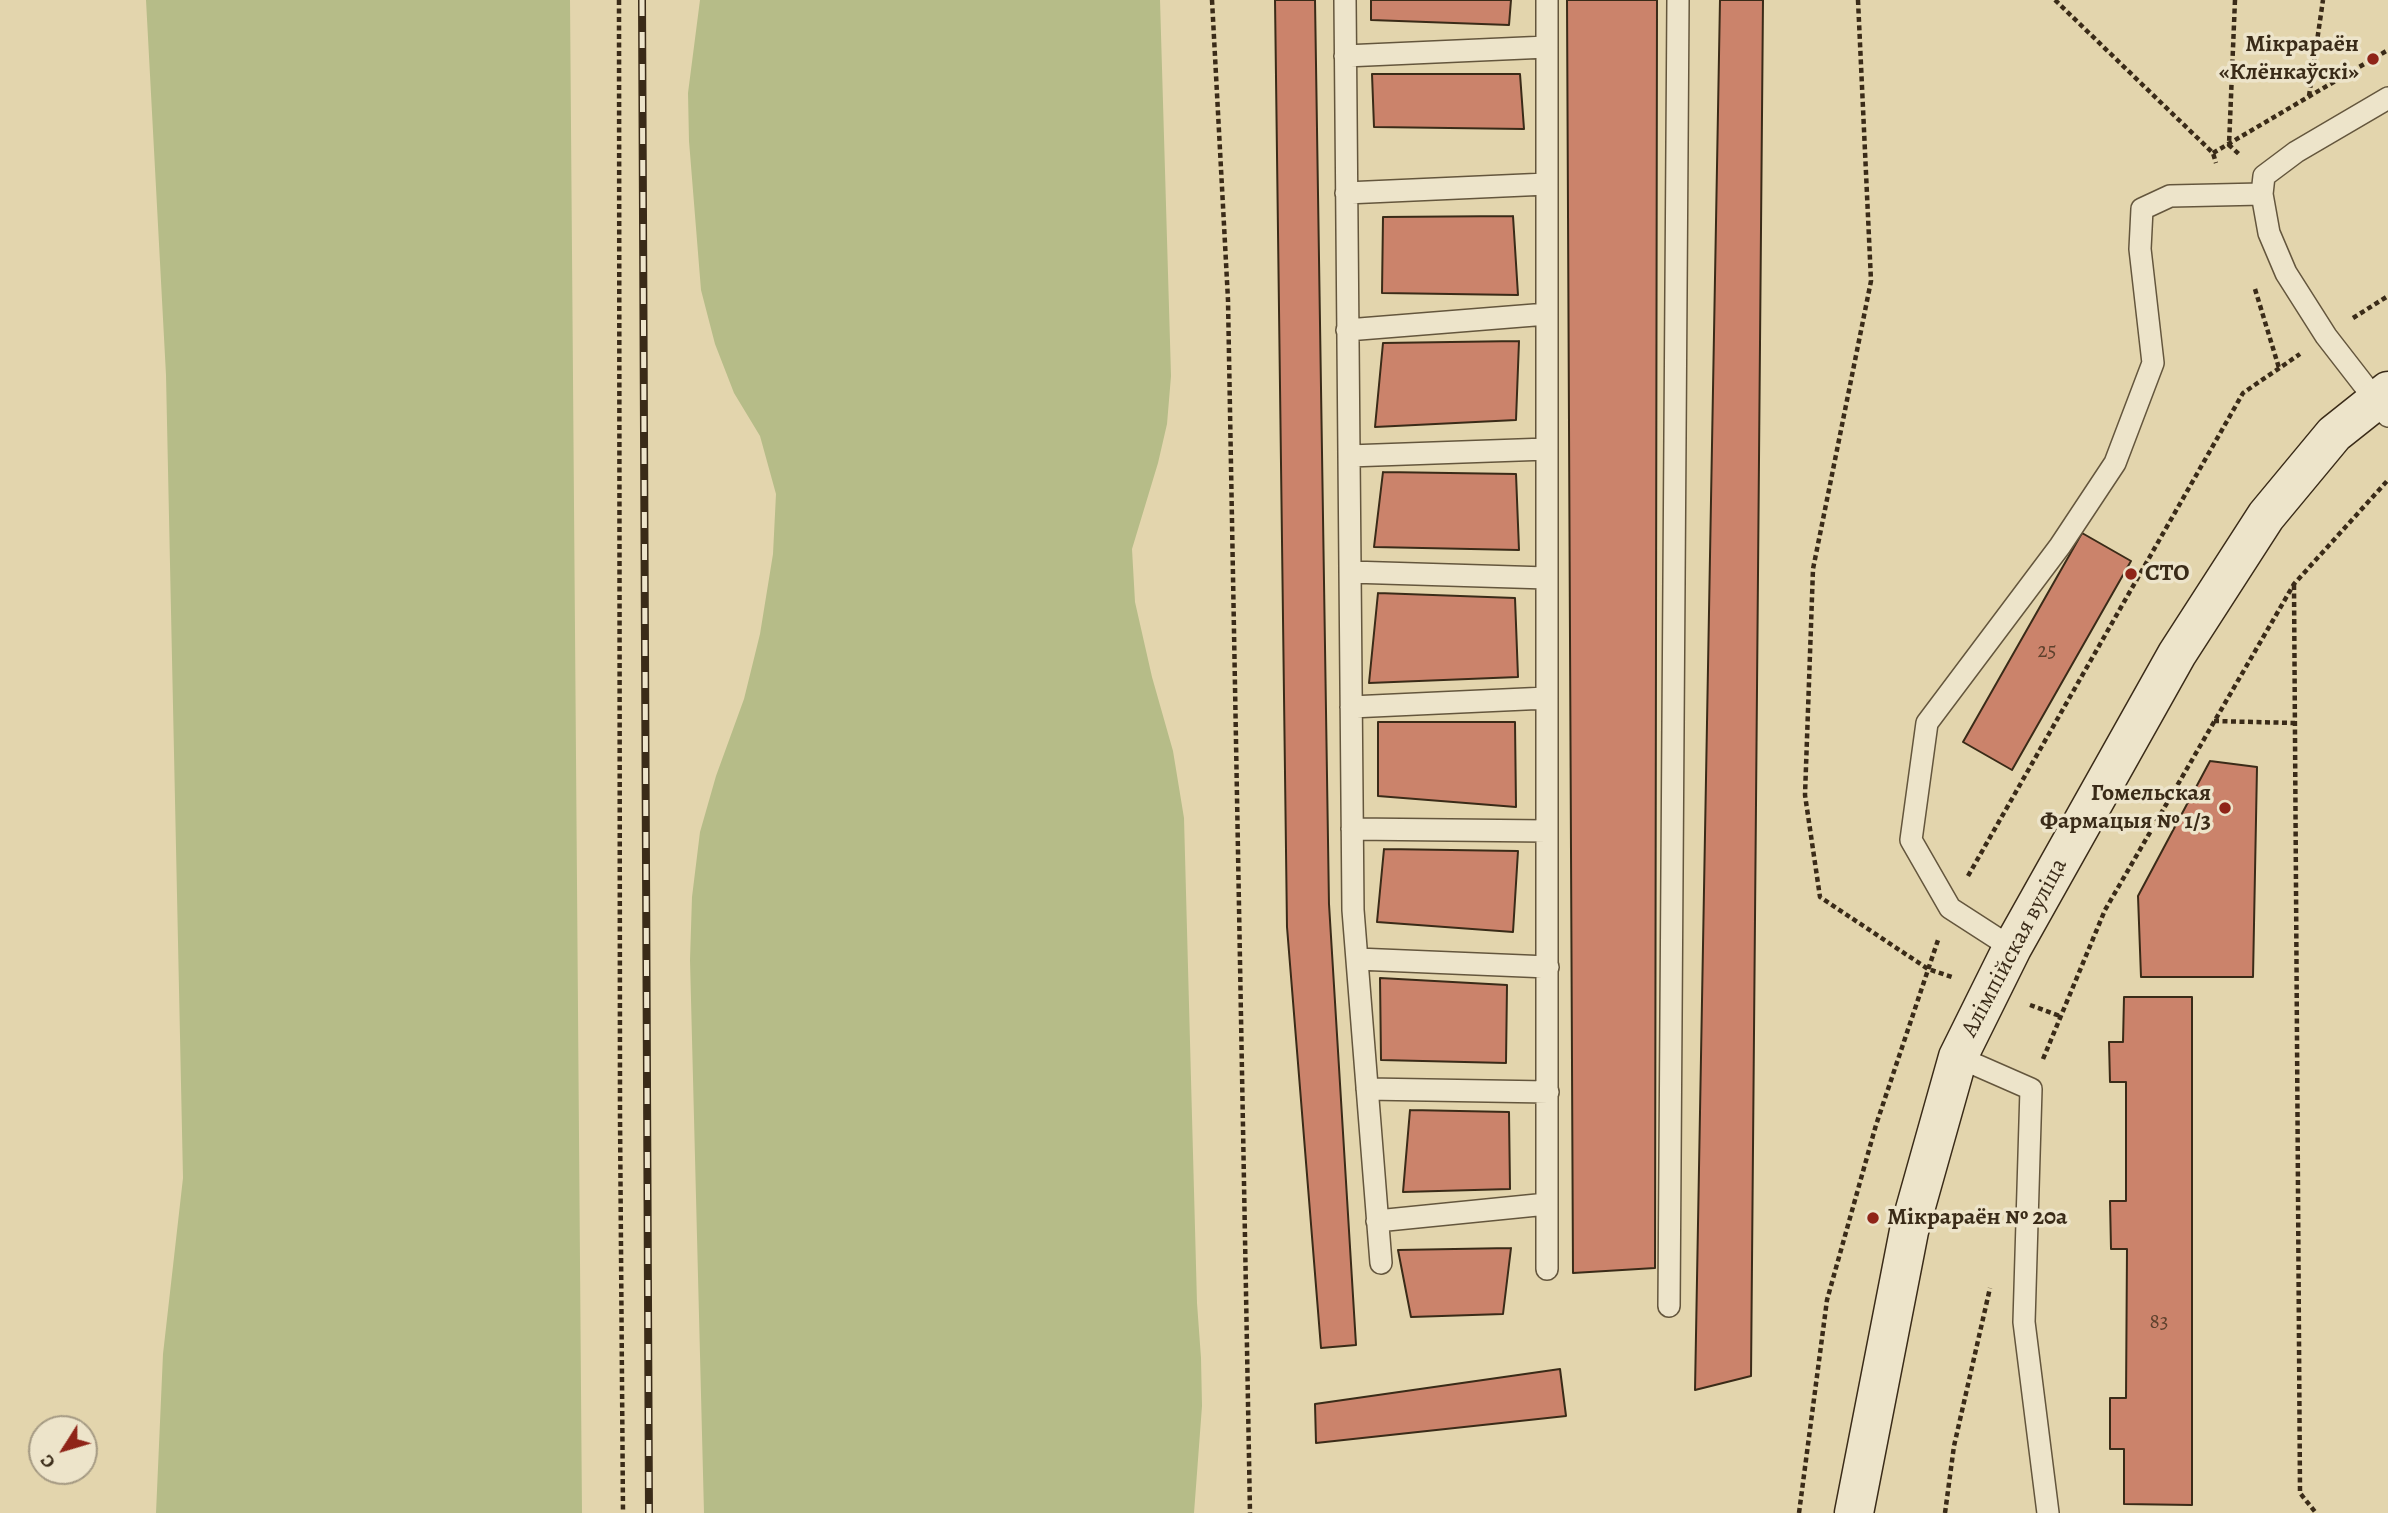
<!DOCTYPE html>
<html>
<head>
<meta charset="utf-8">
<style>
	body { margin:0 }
	#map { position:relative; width:2388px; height:1513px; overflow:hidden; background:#e3d5ad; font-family:Alegreya,serif }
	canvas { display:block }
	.north { position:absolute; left:28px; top:1415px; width:70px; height:70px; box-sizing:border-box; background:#ede4ca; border:2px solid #a59a83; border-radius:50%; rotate:233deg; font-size:19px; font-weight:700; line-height:28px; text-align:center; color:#3a2b18 }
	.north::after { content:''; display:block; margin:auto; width:24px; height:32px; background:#8f2418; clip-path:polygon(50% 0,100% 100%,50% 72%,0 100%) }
</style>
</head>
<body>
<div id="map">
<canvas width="2388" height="1513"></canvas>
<div class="north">С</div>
</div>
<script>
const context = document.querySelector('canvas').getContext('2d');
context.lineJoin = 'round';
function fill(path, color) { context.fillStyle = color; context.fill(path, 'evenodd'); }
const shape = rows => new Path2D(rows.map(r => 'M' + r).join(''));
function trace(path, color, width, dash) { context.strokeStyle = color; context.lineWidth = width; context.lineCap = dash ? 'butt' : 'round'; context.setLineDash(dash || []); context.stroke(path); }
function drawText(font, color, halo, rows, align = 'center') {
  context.font = font + ' Alegreya,serif'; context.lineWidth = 7; context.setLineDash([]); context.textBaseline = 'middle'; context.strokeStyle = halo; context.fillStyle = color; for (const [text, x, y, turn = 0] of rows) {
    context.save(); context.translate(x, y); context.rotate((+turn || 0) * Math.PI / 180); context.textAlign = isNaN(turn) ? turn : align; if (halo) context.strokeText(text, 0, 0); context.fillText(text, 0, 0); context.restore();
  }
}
const green = shape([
	[146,0,570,0,582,1513,156,1513,163,1354,183,1178,166,375],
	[700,0,1160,0,1171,376,1167,424,1158,463,1132,549,1135,602,1152,677,1173,751,1184,818,1197,1303,1201,1358,1202,1406,1194,1513,704,1513,690,960,692,897,700,832,716,776,744,699,760,634,773,554,776,494,760,436,734,393,715,344,701,290,689,141,688,93]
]);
const building = shape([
	[1275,0,1315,0,1329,904,1356,1345,1321,1348,1287,927,1275,0],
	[1371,0,1511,0,1509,25,1371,20,1371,0],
	[1567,0,1657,0,1655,1268,1573,1273,1567,0],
	[1720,0,1763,0,1751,1376,1695,1390,1720,0],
	[1372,74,1520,74,1524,129,1374,127,1372,74],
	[1513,216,1518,295,1382,293,1383,217,1513,216],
	[1519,341,1516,420,1375,427,1383,343,1519,341],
	[1383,472,1516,474,1519,550,1374,547,1383,472],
	[2082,533,2131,561,2012,770,1963,742,2082,533],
	[1378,593,1515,598,1518,677,1369,683,1378,593],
	[1378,722,1515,722,1516,807,1378,796,1378,722],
	[2210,761,2257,767,2253,977,2141,977,2138,896,2210,761],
	[1384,849,1518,851,1513,932,1377,922,1384,849],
	[1380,978,1507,985,1506,1063,1381,1060,1380,978],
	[2124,997,2192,997,2192,1505,2124,1504,2124,1449,2110,1449,2110,1398,2126,1398,2127,1249,2111,1249,2110,1201,2126,1201,2126,1082,2110,1082,2109,1042,2123,1042,2124,997],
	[1410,1110,1509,1112,1510,1189,1403,1192,1410,1110],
	[1511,1248,1503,1314,1411,1317,1398,1250,1511,1248],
	[1560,1369,1566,1416,1316,1443,1315,1404,1560,1369]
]);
const path = shape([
	[619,0,620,1116,623,1513],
	[1212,0,1228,300,1250,1513],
	[1858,0,1871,281,1813,569,1805,795,1820,897,1928,969,1952,977],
	[2055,0,2213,153,2216,163],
	[2235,0,2229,145,2240,155],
	[2309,96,2323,0],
	[2213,153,2388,50],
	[2255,289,2279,368],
	[2353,318,2388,296],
	[2294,585,2300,1493,2316,1513],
	[2214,721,2295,723],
	[1968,876,2243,393,2300,354],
	[2030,1005,2060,1016],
	[2043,1059,2105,910,2294,584,2388,480],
	[1799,1513,1827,1300,1876,1125,1939,937],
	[1945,1513,1954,1446,1990,1288]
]);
const lane = shape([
	[1345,0,1353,910,1381,1263],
	[1547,0,1547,1269],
	[1345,56,1547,47],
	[2388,98,2296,152,2264,176,2262,194,2269,233,2286,273,2326,336,2388,416],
	[1346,193,1547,184],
	[1347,330,1547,314],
	[1349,456,1547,449],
	[1350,572,1547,578],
	[1351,707,1547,698],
	[1352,829,1547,831],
	[2012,948,1950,908,1911,840,1927,723,2060,546,2115,463,2153,363,2140,249,2142,209,2170,196,2262,194],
	[1357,959,1548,967],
	[1958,1057,2031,1089,2024,1322,2048,1513],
	[1367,1089,1548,1092],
	[1377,1221,1547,1204],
	[1669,1306,1678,0]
]);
const secondary = shape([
	[1854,1513,1909,1231,1958,1057,2012,948,2177,654,2266,516,2334,434,2388,391]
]);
const rail = shape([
	[642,0,649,1513]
]);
const markers = [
	[2373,59,7,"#8f2418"],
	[2131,574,7,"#8f2418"],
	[2225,808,7,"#8f2418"],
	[1873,1218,7,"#8f2418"]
];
const numberNames = [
	["25",2047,652],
	["83",2159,1323]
];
const poiNames = [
	["Мікрараён",2359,45],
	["«Клёнкаўскі»",2359,73],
	["СТО",2145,574,"left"],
	["Гомельская",2211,794],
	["Фармацыя № 1/3",2211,822],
	["Мікрараён № 20а",1887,1218,"left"]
];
const streetNames = [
	["Алімпійская вуліца",2015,948,-62]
];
fill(green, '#b6bc88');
fill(building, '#cb836b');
trace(building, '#3a2b18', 2);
trace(lane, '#64563d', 24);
trace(secondary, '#3a2b18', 41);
trace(path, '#3a2b18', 4.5, [5, 3.5]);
trace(lane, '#ede4ca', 21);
trace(secondary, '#ede4ca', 38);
trace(rail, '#3a2b18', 8);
trace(rail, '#ede4ca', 5, [16]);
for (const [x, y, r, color] of markers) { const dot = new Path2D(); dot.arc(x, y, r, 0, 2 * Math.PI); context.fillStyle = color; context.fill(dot); trace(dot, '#ede4ca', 2.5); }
drawText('21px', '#5e412d', null, numberNames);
drawText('bold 24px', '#3a2b18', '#ede4ca', poiNames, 'right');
drawText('24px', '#3a2b18', '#ede4ca', streetNames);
</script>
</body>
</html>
